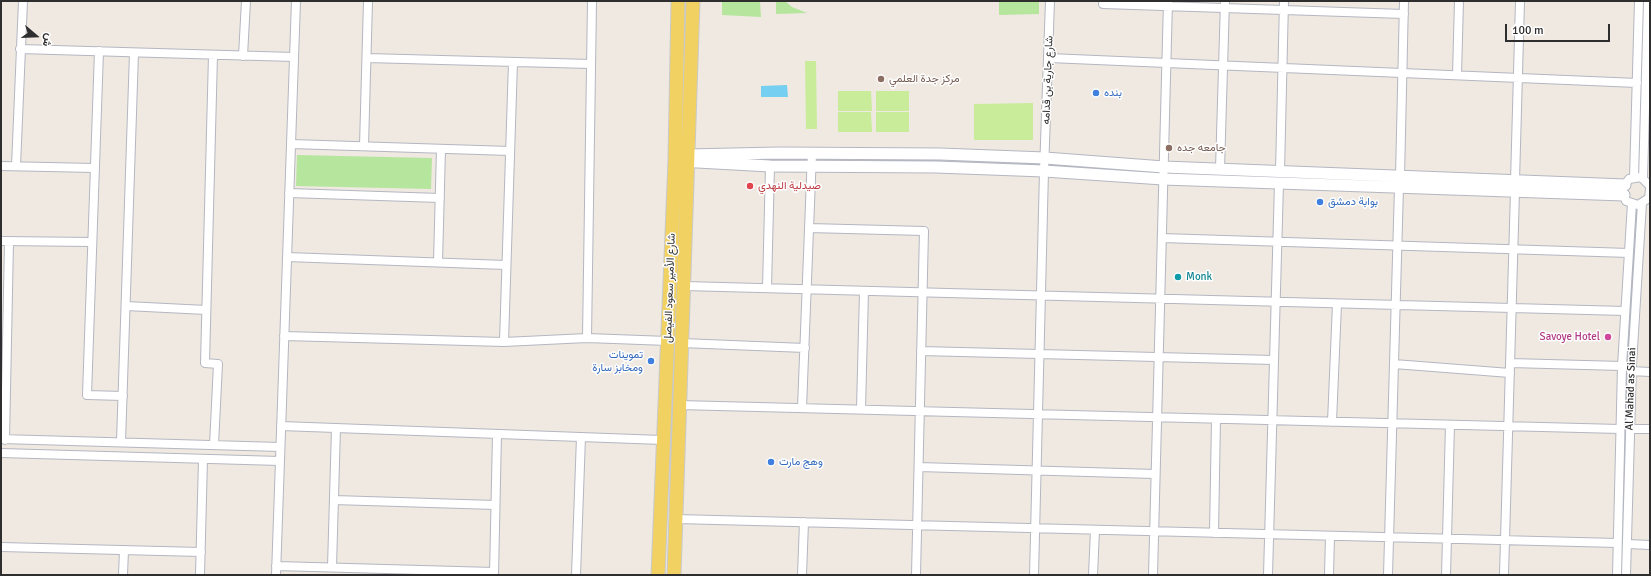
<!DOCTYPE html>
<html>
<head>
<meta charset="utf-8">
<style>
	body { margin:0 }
	#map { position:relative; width:1651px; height:576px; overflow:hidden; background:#efe9e1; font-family:Signika,Vazirmatn,sans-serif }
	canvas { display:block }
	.frame { position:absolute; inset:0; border:2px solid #2e2e2e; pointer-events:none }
	.north { position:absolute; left:16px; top:16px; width:40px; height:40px; -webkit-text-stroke:3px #fff; paint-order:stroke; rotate:109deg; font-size:11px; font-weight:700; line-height:16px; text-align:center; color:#2e2e2e }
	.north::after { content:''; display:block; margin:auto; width:14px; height:18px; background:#2e2e2e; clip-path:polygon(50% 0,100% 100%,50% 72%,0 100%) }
	.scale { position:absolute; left:1505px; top:24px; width:105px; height:18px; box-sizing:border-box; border:2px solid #2e2e2e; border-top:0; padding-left:5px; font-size:12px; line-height:14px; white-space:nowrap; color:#2e2e2e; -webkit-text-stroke:3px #fff; paint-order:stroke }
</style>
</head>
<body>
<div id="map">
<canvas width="1651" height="576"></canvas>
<div class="frame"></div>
<div class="north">ش</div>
<div class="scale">100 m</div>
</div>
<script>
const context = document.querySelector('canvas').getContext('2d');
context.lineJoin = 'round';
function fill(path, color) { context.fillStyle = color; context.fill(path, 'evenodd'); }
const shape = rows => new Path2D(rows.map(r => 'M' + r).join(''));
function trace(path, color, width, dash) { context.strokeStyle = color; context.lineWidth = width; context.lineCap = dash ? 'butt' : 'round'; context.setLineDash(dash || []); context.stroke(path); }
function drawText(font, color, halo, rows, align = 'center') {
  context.font = font + ' Signika,Vazirmatn,sans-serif'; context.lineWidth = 3; context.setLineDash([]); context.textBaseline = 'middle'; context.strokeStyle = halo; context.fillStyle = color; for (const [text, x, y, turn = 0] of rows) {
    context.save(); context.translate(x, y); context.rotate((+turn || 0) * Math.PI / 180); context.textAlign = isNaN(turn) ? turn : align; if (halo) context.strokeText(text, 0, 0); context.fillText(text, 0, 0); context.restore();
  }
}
const green = shape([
	[722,1,760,1,761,17,722,15],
	[776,1,785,1,792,7,807,13,776,14],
	[999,1,1039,1,1039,14,999,15],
	[297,155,432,158,431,189,296,186]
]);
const pitch = shape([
	[805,61,816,61,817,129,806,129],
	[838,91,871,91,872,111,838,111],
	[876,91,909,91,909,111,876,111],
	[1033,103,1033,140,974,140,974,104],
	[838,112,871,112,872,132,838,132],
	[876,112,909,112,909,132,876,132]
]);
const water = shape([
	[787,85,788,97,761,97,761,86]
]);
const street = shape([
	[1103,4,1404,14],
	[20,49,294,57],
	[99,51,87,395,123,396],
	[213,55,205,363,218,364,214,445],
	[243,56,246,1],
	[367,58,591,64],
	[1049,58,1637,83],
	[1457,75,1459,1],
	[291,144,510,151],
	[364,146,368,1],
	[1,166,95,168],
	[16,166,23,1],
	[1220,169,1225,1],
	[1280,172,1284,1],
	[1400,177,1404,1],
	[1634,178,1639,1],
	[1643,179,1648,1],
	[1515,181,1520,1],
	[1650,186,1641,177,1629,179,1622,189,1626,201,1638,205,1649,198,1650,189],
	[289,193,440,198],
	[809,228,924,231,916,575],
	[1162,238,1629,253],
	[1,241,92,242],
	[287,257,506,265],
	[438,262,441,149],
	[684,286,1625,311],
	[767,288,770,166],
	[126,306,206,310],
	[284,336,504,342,587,338,668,341],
	[587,338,592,1],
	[504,342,513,62],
	[682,343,805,348],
	[921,351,1274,360],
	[1510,363,1622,366],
	[1394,364,1510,373],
	[1631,371,1650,372],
	[679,405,1620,429],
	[802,408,812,153],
	[861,409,864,291],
	[1332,422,1337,304],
	[281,426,662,440],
	[1630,429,1650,429],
	[1,439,280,447],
	[5,440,9,242],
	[121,442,134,53],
	[1,453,280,461],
	[919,467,1155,474],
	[334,500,495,505],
	[676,519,1617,543],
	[1214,533,1216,419],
	[1627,544,1650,545],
	[1,547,201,552],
	[276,566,494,572],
	[332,567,336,428],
	[123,575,124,550],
	[200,575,203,459],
	[276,575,296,1],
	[494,575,497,434],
	[576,575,581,437],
	[802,575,804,522],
	[1034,575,1044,171,1050,1],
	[1093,575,1095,530],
	[1153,575,1168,1],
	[1268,575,1279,183],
	[1329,575,1330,536],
	[1388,575,1399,187],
	[1446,575,1450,425],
	[1504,575,1515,191],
	[1617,575,1622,366,1632,203],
	[1626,575,1632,365,1642,203]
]);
const secondary = shape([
	[681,158,687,155,779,153,940,154,1045,158,1164,167,1625,185],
	[679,161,770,166,936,167,1044,171,1163,179,1624,195]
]);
const primary = shape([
	[658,575,675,160,678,1],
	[674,575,693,1]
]);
const markers = [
	[881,79,4,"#8d6e63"],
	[1096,93,4,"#3f7fe0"],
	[1169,148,4,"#8d6e63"],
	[750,186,4,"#e0444e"],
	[1320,202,4,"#3f7fe0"],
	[1178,277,4,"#0f9aa8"],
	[1608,337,4,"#d1479c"],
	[651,361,4,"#3f7fe0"],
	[771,462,4,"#3f7fe0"]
];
const educationNames = [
	["مركز جدة العلمي",889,79],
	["جامعه جده",1177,148]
];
const streetNames = [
	["شارع جارية بن قدامه",1048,80,-88],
	["شارع الأمير سعود الفيصل",670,288,-88],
	["Al Mahad as Sinai",1631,389,-88]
];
const shopNames = [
	["بنده",1104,93],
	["بوابة دمشق",1328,202],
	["تموينات",643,355,"right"],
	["ومخابز سارة",643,368,"right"],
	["وهج مارت",779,462]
];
const healthNames = [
	["صيدلية النهدي",758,186]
];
const cultureNames = [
	["Monk",1186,277]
];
const hotelNames = [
	["Savoye Hotel",1600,337]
];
fill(green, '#b6e59e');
fill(pitch, '#c9ec9a');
fill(water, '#75cff0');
trace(street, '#b4b7c1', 10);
trace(secondary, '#b4b7c1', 13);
trace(primary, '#c9c9c9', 15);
trace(street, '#fff', 8);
trace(secondary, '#fff', 11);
trace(primary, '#f2d163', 13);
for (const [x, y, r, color] of markers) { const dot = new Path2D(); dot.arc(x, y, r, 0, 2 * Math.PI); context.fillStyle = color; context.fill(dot); trace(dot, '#fff', 1.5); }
drawText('11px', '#785e54', '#fff', educationNames, 'left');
drawText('11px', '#2e2e2e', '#fff', streetNames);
drawText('11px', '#366cbe', '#fff', shopNames, 'left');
drawText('11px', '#be3a42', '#fff', healthNames, 'left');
drawText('11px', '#0d838f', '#fff', cultureNames, 'left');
drawText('11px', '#b23c85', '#fff', hotelNames, 'right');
</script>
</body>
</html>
